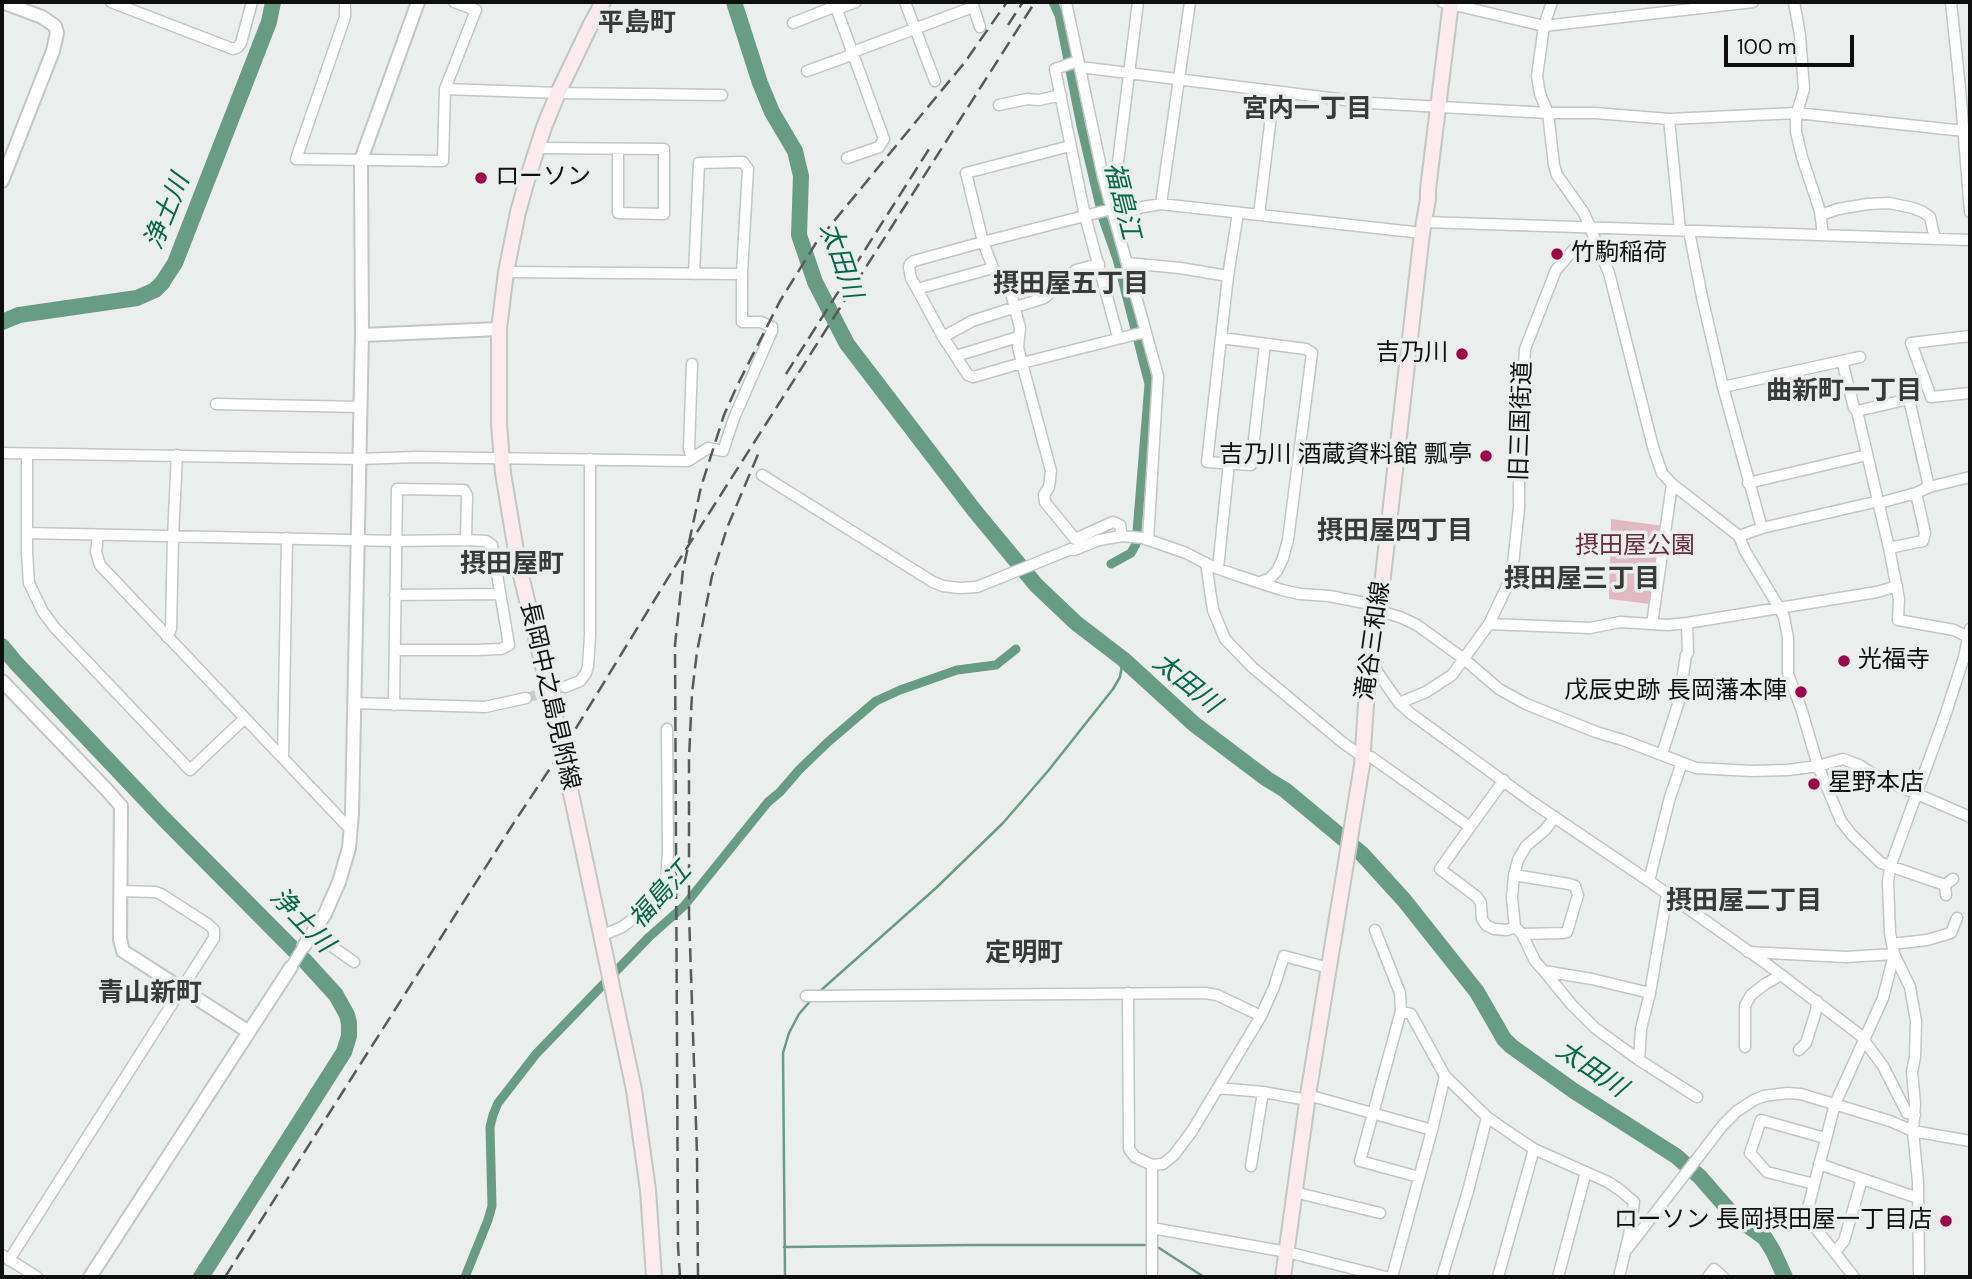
<!DOCTYPE html>
<html>
<head>
<meta charset="utf-8">
<style>
	body { margin:0 }
	#map { position:relative; width:1972px; height:1279px; overflow:hidden; background:#eaeeec; font-family:"DM Sans",sans-serif }
	canvas { display:block }
	.frame { position:absolute; inset:0; border:4px solid #0e0f0e; pointer-events:none }
	.scale { position:absolute; left:1724px; top:35px; width:130px; height:32px; box-sizing:border-box; border:4px solid #0e0f0e; border-top:0; padding-left:9px; font-size:21px; line-height:24px; white-space:nowrap; color:#0e0f0e; -webkit-text-stroke:5px #eaeeec; paint-order:stroke }
</style>
</head>
<body>
<div id="map">
<canvas width="1972" height="1279"></canvas>
<div class="frame"></div>
<div class="scale">100 m</div>
</div>
<script>
const context = document.querySelector('canvas').getContext('2d');
context.lineJoin = 'round';
function fill(path, color) { context.fillStyle = color; context.fill(path, 'evenodd'); }
const shape = rows => new Path2D(rows.map(r => 'M' + r).join(''));
function trace(path, color, width, dash) { context.strokeStyle = color; context.lineWidth = width; context.lineCap = dash ? 'butt' : 'round'; context.setLineDash(dash || []); context.stroke(path); }
function drawText(font, color, halo, rows, align = 'center') {
  context.font = font + ' "DM Sans","Noto Sans JP",sans-serif'; context.lineWidth = 7; context.setLineDash([]); context.textBaseline = 'middle'; context.strokeStyle = halo; context.fillStyle = color; for (const [text, x, y, turn = 0] of rows) {
    context.save(); context.translate(x, y); context.rotate((+turn || 0) * Math.PI / 180); context.textAlign = isNaN(turn) ? turn : align; if (halo) context.strokeText(text, 0, 0); context.fillText(text, 0, 0); context.restore();
  }
}
const green = shape([
	[1611,519,1664,526,1650,604,1609,599]
]);
const stream = shape([
	[819,992,936,888,1003,823,1048,771,1113,689,1120,677,1123,659],
	[784,1247,970,1245,1148,1245],
	[1154,1247,1159,1248,1204,1277],
	[785,1277,783,1053,789,1033,799,1014,812,999]
]);
const canal = shape([
	[1053,2,1059,15,1081,126,1103,219,1117,259,1149,384,1136,544,1131,553,1111,564],
	[465,1277,488,1220,492,1206,490,1127,493,1115,498,1103,536,1054,649,937,684,906,768,802,780,792,799,770,828,742,876,701,900,690,957,670,996,665,1016,649]
]);
const river = shape([
	[734,2,760,83,772,112,795,151,801,176,799,235,815,282,847,344,974,510,1036,585,1076,623,1123,659,1194,724,1267,779,1285,790,1362,854,1404,900,1477,992,1504,1039,1511,1046,1574,1091,1676,1156,1700,1177,1734,1216,1765,1238,1773,1251,1785,1277],
	[2,322,19,315,137,298,155,290,162,283,175,263,269,22,273,2],
	[2,646,16,663,163,818,306,962,336,995,347,1015,349,1023,349,1036,344,1052,201,1277]
]);
const minorTunnel = shape([
	[526,698,565,687]
]);
const minor = shape([
	[111,2,233,49,238,47,241,43,252,2],
	[345,2,345,17,296,159,443,161,445,89,476,10,454,2],
	[834,2,884,139,879,147,847,158],
	[905,2,935,81],
	[972,2,980,27],
	[1066,2,1103,177,1158,376,1148,540],
	[1442,2,1544,26,1753,2],
	[1552,2,1544,26,1537,76,1540,94,1548,113,1554,165,1557,175,1584,213,1609,273,1653,447,1662,473,1672,484,1739,536,1745,551,1780,609,1784,617,1788,638,1788,674,1801,708,1818,766,1841,821,1852,835,1881,863,1945,885],
	[1794,2,1800,35,1804,89,1796,116,1796,132,1802,157,1820,211,1823,235],
	[1951,2,1960,88,1970,212],
	[837,9,856,2],
	[793,23,836,6],
	[1078,61,1055,69,1085,216,1118,337],
	[1080,67,1370,103,1548,113,1595,113,1669,119,1797,113,1964,131,1970,130],
	[807,71,846,57,858,50,973,7],
	[445,89,558,93,722,95],
	[999,105,1027,99,1039,100,1061,95],
	[1669,119,1680,230],
	[1070,146,966,173,983,242,993,268,1010,289,1020,328,1018,347,1022,363,973,377,968,375,943,337,917,289,911,278,909,267,910,264,914,261,983,242,1112,209],
	[538,148,664,149,664,214,618,213,618,149],
	[1113,202,1138,2],
	[1161,204,1190,2],
	[1238,213,1228,276,1207,462,1251,465,1265,344],
	[1259,215,1274,91],
	[1821,215,1838,209,1868,204,1889,203,1913,208,1923,212,1930,217,1935,239],
	[1114,216,1143,207,1161,204,1422,233],
	[1425,222,1970,240],
	[1689,231,1702,297,1723,387,1762,528],
	[1127,263,1180,268,1228,276],
	[506,272,742,274],
	[917,289,993,268],
	[1970,336,1911,343,1931,397,1970,393],
	[943,337,972,321,1044,298,1076,270,1099,264],
	[1221,338,1306,349,1312,353,1288,540,1283,558,1277,571,1269,579,1260,582],
	[956,356,1018,337],
	[1842,361,1854,408,1857,411,1889,548,1899,599,1898,620,1954,630,1968,637],
	[692,364,689,449,692,458],
	[1723,387,1860,357],
	[216,404,360,407],
	[1857,411,1909,399,1929,487],
	[2,453,359,459,416,457,688,461,708,448,723,451,734,418,772,331,772,327,761,322,742,322,742,272,748,169,743,162,699,163,694,274],
	[27,454,27,553,29,583,43,612,55,628,190,770,245,718],
	[762,475,933,582,943,586,959,588,977,587,1071,549,1074,550,1099,540,1122,536,1143,538,1186,553,1211,566,1236,575,1282,590,1300,594,1329,596,1365,603,1379,611,1400,617,1417,625,1464,659,1499,689,1526,704,1596,732,1623,740,1696,768,1752,771,1788,770,1818,766,1843,759,1859,765,1878,777,1970,817],
	[1748,483,1867,455],
	[1879,503,1916,493,1929,487,1970,477],
	[27,533,396,541,466,540],
	[98,535,96,552,100,565,350,829],
	[1122,536,1120,525,1113,522,1075,539,1045,502,1044,495,1049,487,1051,471,1022,363,1145,332],
	[1739,536,1762,528,1879,501],
	[1889,548,1923,541,1925,533,1916,493],
	[1206,563,1213,610,1225,639,1252,667,1342,742,1363,757,1371,757,1470,827,1504,780],
	[1218,568,1229,463],
	[395,595,500,594],
	[1489,624,1590,628,1620,622,1668,625,1687,623,1877,592,1897,586],
	[1652,624,1672,484],
	[167,637,171,629,173,537,177,455],
	[1372,660,1378,673,1399,703,1410,713,1532,802,1649,881,1768,965,1860,1035,1883,1066,1907,1113,1915,1115],
	[565,687,580,681,586,673,588,666,590,636,590,459],
	[355,703,485,707,526,698],
	[1399,703,1426,692,1452,675,1489,624,1509,582,1512,574,1519,508,1519,449,1525,349,1556,270,1574,249,1597,245],
	[394,705,397,489,464,490,467,495,466,540,486,541,492,545,509,645,501,649,476,650,395,650],
	[1662,754,1679,701,1686,655,1688,653,1687,623],
	[283,757,287,538],
	[1470,827,1440,869,1477,897,1481,903,1482,919,1486,925,1494,929,1507,930,1515,927],
	[1514,875,1512,898,1515,927,1522,934,1535,961,1544,971,1592,979,1650,993,1667,894],
	[1649,881,1670,797,1682,763],
	[1946,895,1945,885,1953,879],
	[1375,930,1400,993,1401,1011],
	[313,933,354,962],
	[1522,934,1563,933,1567,932,1578,895,1575,886,1569,884,1514,875,1518,860,1526,846,1545,830,1555,817],
	[601,936,622,927,648,908,660,895,666,885,668,850,667,729],
	[1892,944,1927,940,1951,933,1957,918],
	[1748,952,1846,957,1894,954],
	[291,967,304,946],
	[1544,971,1572,1005,1595,1028,1639,1060,1641,1029,1650,993],
	[1128,993,1129,1149,1135,1157,1152,1165,1163,1164,1174,1155,1192,1131,1261,1016,1274,987,1284,956,1329,968],
	[806,996,1205,993,1217,995,1261,1016],
	[1745,1047,1745,1006,1747,1002,1751,995,1765,984,1781,975],
	[1799,1050,1806,1043,1816,1011,1817,1001],
	[1639,1060,1697,1097],
	[1218,1088,1263,1092,1308,1100],
	[1308,1095,1432,1130],
	[1819,1164,1918,1198],
	[1152,1165,1152,1277],
	[1251,1166,1263,1092],
	[1419,1177,1360,1161,1401,1011,1411,1014,1445,1076],
	[1814,1184,1767,1172,1750,1153,1761,1120,1825,1138],
	[1294,1192,1380,1213],
	[1152,1228,1287,1252,1386,1277],
	[1628,1248,1723,1125,1737,1111,1754,1100,1764,1096,1787,1093,1801,1094,1890,1121,1913,1131,1970,1141],
	[1835,1252,1844,1241,1862,1179],
	[2,1255,37,1277],
	[9,1260,214,938,214,930,209,925,161,894,155,892,120,891],
	[1392,1277,1432,1130,1445,1076,1487,1117,1510,1133,1534,1149,1608,1182,1620,1190,1634,1202,1629,1235,1619,1277],
	[1442,1277,1468,1191,1487,1117],
	[1498,1277,1534,1149],
	[1558,1277,1586,1172],
	[1708,1277,1714,1269,1723,1277],
	[1854,1277,1806,1216,1835,1104,1883,998,1894,955],
	[1919,1277,1918,1182,1913,1131,1915,1104,1912,1072,1915,1057,1916,1021,1910,987,1894,954,1890,933,1888,882,1890,867,1945,716,1964,657,1970,629]
]);
const tertiary = shape([
	[2,2,42,17,55,26,57,33,53,51,2,181],
	[362,335,499,329],
	[2,681,106,789,121,806,120,939,123,951,249,1032],
	[304,946,325,914,339,882,349,848,352,813,362,335,361,160,418,2],
	[90,1277,291,967]
]);
const secondary = shape([
	[555,716,518,563,503,473,499,424,499,329,506,272,518,212,527,180,544,127,558,93,591,24,603,2],
	[569,784,634,1090,648,1190,654,1277],
	[1283,1277,1308,1095,1362,765,1368,674,1379,611,1422,233,1428,199,1428,189,1451,2]
]);
const rail = shape([
	[1008,25,1023,2],
	[786,374,931,146],
	[225,1277,515,821,565,746,676,565,1035,2],
	[680,1277,678,1246,675,645,683,570,701,487,724,415,737,386,780,301,816,243,965,62,1007,2],
	[698,1277,697,1154,689,914,689,759,692,693,697,652,712,576,727,528,759,452]
]);
const secondaryBridge = shape([
	[555,716,569,784]
]);
const markers = [
	[481,178,7,"#9f0549"],
	[1557,254,7,"#9f0549"],
	[1462,354,7,"#9f0549"],
	[1486,456,7,"#9f0549"],
	[1844,661,7,"#9f0549"],
	[1801,692,7,"#9f0549"],
	[1814,784,7,"#9f0549"],
	[1946,1221,7,"#9f0549"]
];
const poiNames = [
	["ローソン",495,178],
	["竹駒稲荷",1571,254],
	["吉乃川",1448,354,"right"],
	["吉乃川 酒蔵資料館 瓢亭",1472,456,"right"],
	["光福寺",1858,661],
	["戊辰史跡 長岡藩本陣",1787,692,"right"],
	["星野本店",1828,784],
	["ローソン 長岡摂田屋一丁目店",1932,1221,"right"]
];
const streetNames = [
	["旧三国街道",1522,421,-88],
	["滝谷三和線",1374,641,-82],
	["長岡中之島見附線",549,696,77]
];
const parkNames = [
	["摂田屋公園",1635,547]
];
const neighbourhoodNames = [
	["平島町",637,24],
	["宮内一丁目",1307,110],
	["摂田屋五丁目",1071,285],
	["曲新町一丁目",1844,392],
	["摂田屋四丁目",1395,532],
	["摂田屋町",512,565],
	["摂田屋三丁目",1582,580],
	["摂田屋二丁目",1744,902],
	["定明町",1024,954],
	["青山新町",150,994]
];
const waterNames = [
	["福島江",1121,201,76],
	["浄土川",168,212,-68],
	["太田川",840,261,71],
	["太田川",1186,684,39],
	["福島江",661,896,-48],
	["浄土川",301,921,46],
	["太田川",1591,1070,34]
];
fill(green, '#e2b9c1');
trace(stream, '#699c85', 2.5);
trace(canal, '#699c85', 9);
trace(river, '#699c85', 16);
trace(minorTunnel, '#c9cdcb', 10, [10, 5]);
trace(minor, '#c2c7c4', 13);
trace(tertiary, '#c2c7c4', 16);
trace(secondary, '#c2c7c4', 18);
trace(minor, '#fff', 10);
trace(tertiary, '#fff', 12);
trace(secondary, '#fbeaee', 14);
trace(rail, '#585a59', 2.5, [14, 7]);
trace(secondaryBridge, '#c2c7c4', 18, []);
trace(secondaryBridge, '#fbeaee', 14);
for (const [x, y, r, color] of markers) { const dot = new Path2D(); dot.arc(x, y, r, 0, 2 * Math.PI); context.fillStyle = color; context.fill(dot); trace(dot, '#eaeeec', 2.5); }
drawText('24px', '#0e0f0e', '#eaeeec', poiNames, 'left');
drawText('24px', '#0e0f0e', '#eaeeec', streetNames);
drawText('24px', '#6a293c', '#eaeeec', parkNames);
drawText('bold 26px', '#383b3a', '#eaeeec', neighbourhoodNames);
drawText('italic 26px', '#056749', '#eaeeec', waterNames);
</script>
</body>
</html>
